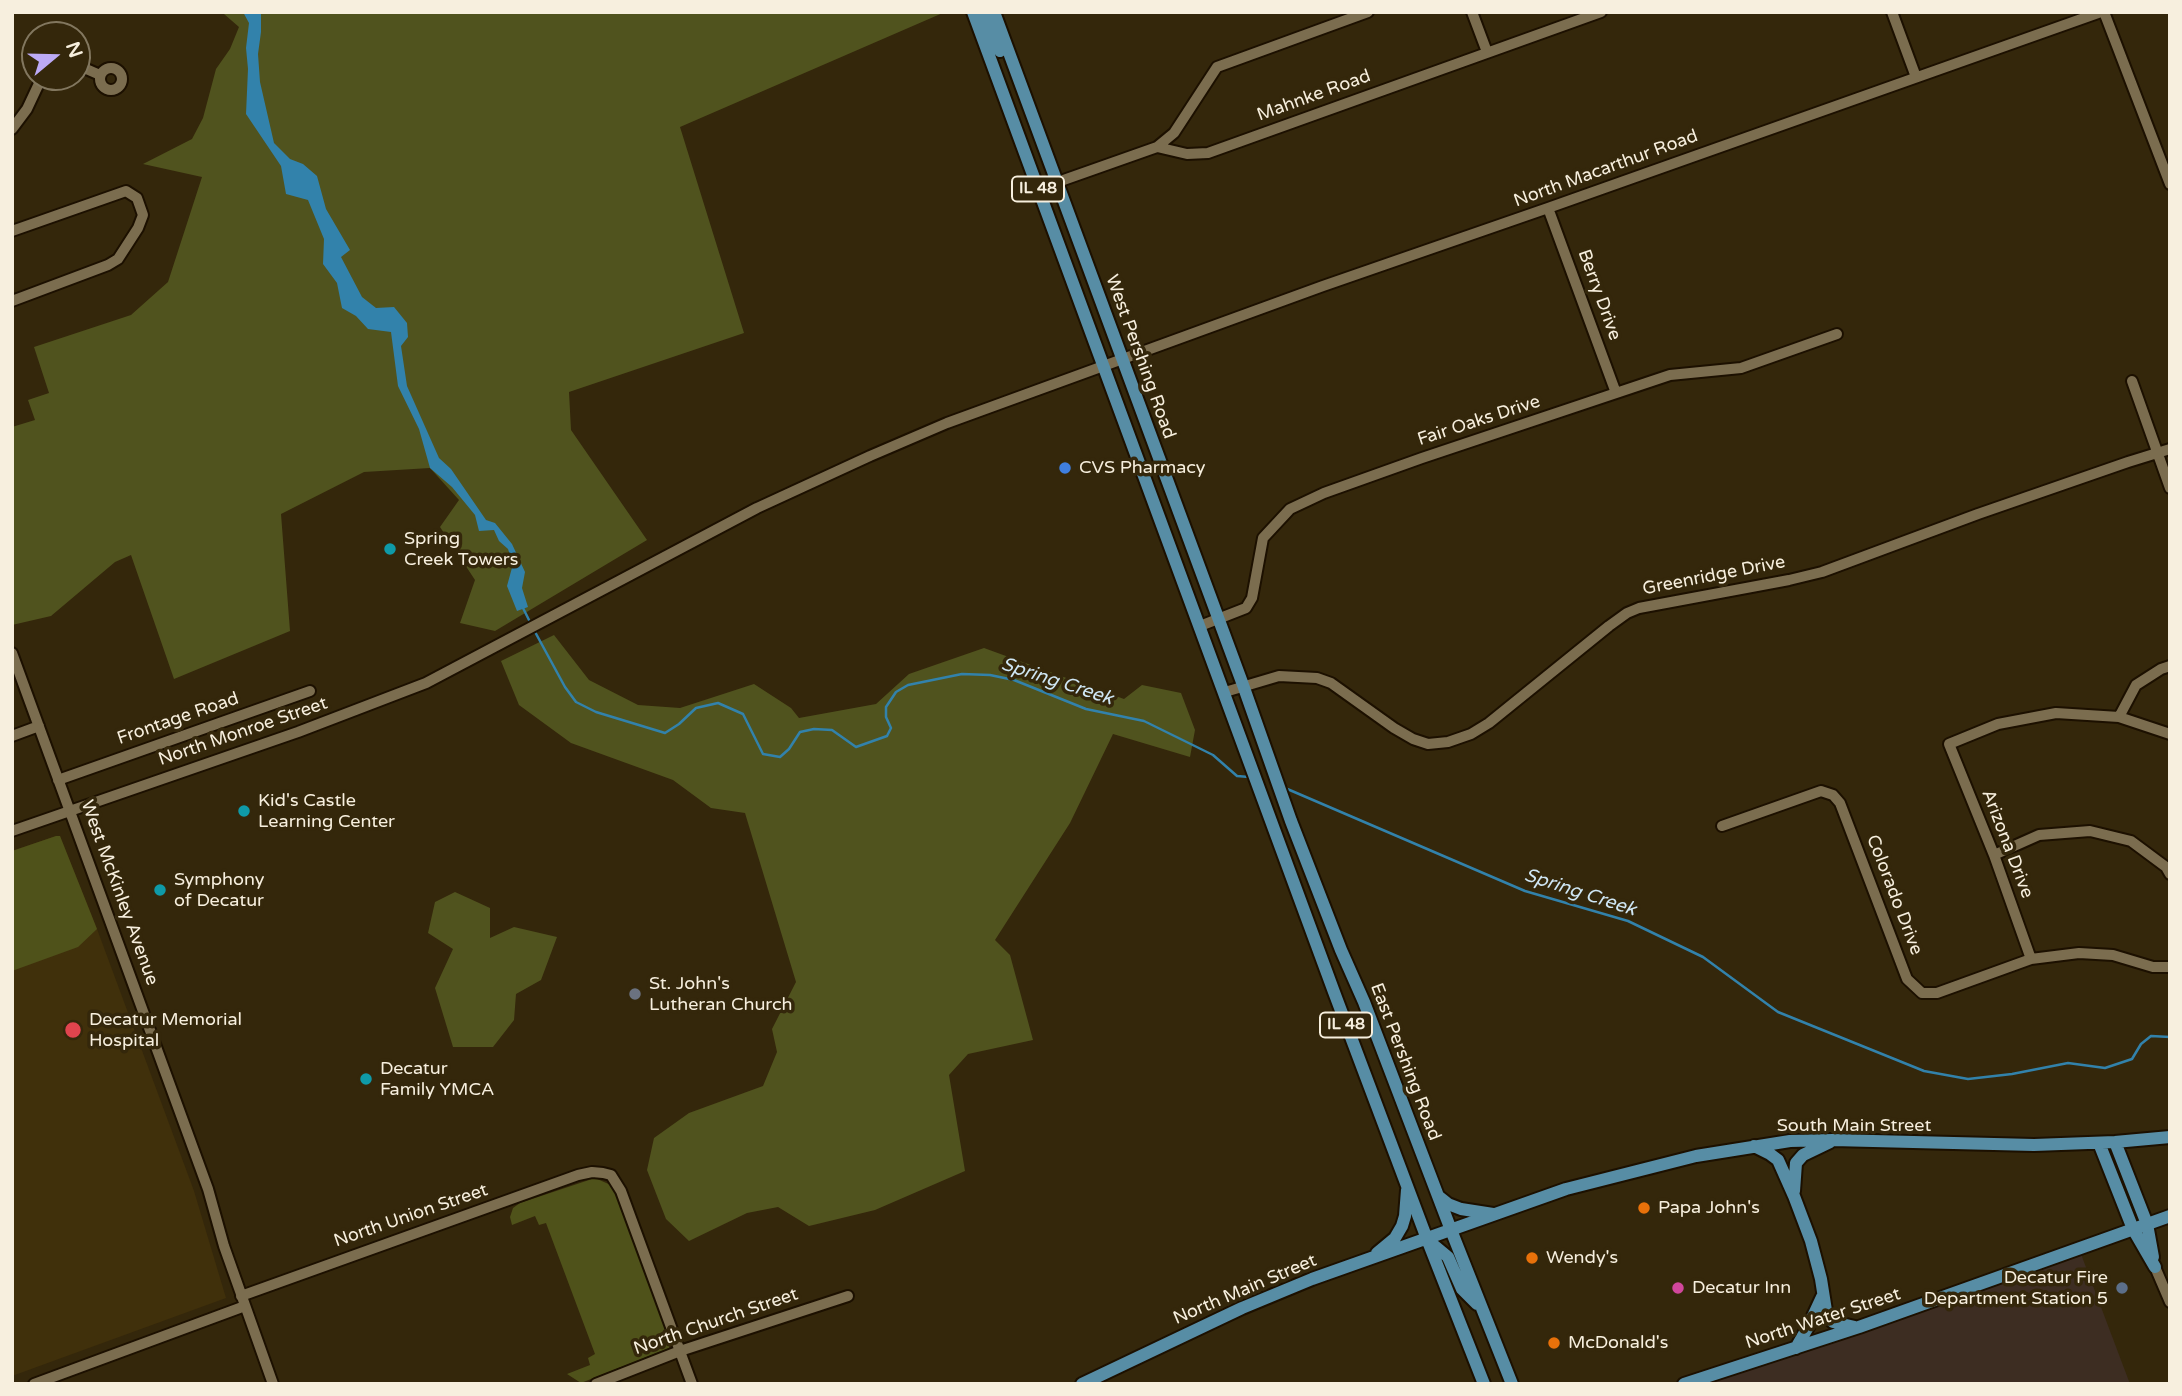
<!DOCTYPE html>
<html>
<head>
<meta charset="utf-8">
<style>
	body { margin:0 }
	#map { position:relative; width:2182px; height:1396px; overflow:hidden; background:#34270b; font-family:"Varela Round",sans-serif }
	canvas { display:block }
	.frame { position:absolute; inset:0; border:14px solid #f7efde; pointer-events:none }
	.north { position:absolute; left:21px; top:21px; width:70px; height:70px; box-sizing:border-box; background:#34270b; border:2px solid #82775f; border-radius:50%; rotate:71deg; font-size:19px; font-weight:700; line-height:28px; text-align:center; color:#f7efde }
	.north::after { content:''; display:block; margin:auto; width:24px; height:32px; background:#bcaaf6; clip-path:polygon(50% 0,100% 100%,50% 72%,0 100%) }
</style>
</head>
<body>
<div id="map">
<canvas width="2182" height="1396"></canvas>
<div class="frame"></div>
<div class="north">N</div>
</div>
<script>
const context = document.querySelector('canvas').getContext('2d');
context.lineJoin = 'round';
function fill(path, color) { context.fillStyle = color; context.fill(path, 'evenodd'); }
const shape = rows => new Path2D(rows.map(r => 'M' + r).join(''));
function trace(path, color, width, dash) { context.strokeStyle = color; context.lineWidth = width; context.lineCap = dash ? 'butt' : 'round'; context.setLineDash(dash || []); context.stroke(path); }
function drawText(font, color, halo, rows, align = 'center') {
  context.font = font + ' "Varela Round",sans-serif'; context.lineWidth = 7; context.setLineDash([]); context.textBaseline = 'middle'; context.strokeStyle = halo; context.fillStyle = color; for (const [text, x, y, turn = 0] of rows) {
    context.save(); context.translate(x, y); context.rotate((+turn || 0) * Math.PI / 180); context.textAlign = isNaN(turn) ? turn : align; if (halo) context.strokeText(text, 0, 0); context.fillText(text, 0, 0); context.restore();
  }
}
const commercial = shape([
	[2081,1254,2130,1384,1700,1384]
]);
const built = shape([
	[56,836,60,836,97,929,194,1191,226,1298,12,1376,12,851]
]);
const green = shape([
	[56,836,60,836,97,929,78,947,12,971,12,851],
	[595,1178,613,1186,670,1342,669,1348,581,1383,567,1374,590,1365,588,1358,595,1354,546,1223,539,1225,535,1216,512,1225,510,1217,513,1208,520,1203]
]);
const forest = shape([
	[217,12,945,12,680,127,744,333,569,392,571,430,647,540,495,631,460,623,475,580,440,527,459,500,430,468,364,472,281,514,290,631,174,679,131,555,115,562,51,616,12,625,12,427,35,420,28,400,49,393,34,347,131,315,168,282,202,177,143,164,192,139,203,118,216,69,230,49,239,27,224,14],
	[554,635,589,680,638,705,680,708,754,684,791,708,799,718,876,704,909,674,984,648,1124,699,1142,685,1181,693,1195,730,1190,757,1113,734,1070,823,995,940,1010,955,1033,1040,968,1054,949,1075,965,1171,875,1210,809,1226,778,1207,747,1213,689,1241,666,1219,647,1170,654,1138,689,1113,763,1086,777,1052,772,1029,796,982,745,813,711,808,673,780,571,743,519,705,501,661],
	[455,892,490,908,490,938,514,927,557,937,541,980,516,994,514,1020,493,1047,453,1047,435,988,453,949,428,933,435,902]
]);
const water = shape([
	[243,12,261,13,261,32,258,54,260,82,274,143,290,159,303,164,317,176,326,209,350,250,341,257,362,297,376,308,394,307,407,323,408,337,401,346,407,386,439,458,451,469,486,520,495,523,512,544,525,572,522,588,528,607,517,611,507,586,513,564,508,549,499,541,494,530,479,531,475,515,452,487,430,468,419,429,398,386,391,332,368,329,356,316,342,308,337,283,323,264,324,239,308,200,286,194,281,166,246,114,248,69,246,48,249,23]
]);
const stream = shape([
	[523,608,531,624],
	[534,630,565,687,576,702,596,712,665,733,679,724,696,708,718,703,743,714,763,754,780,757,789,749,800,732,814,729,832,730,856,747,887,736,891,728,886,717,886,707,896,692,908,685,962,674,990,675,1014,680,1086,709,1144,721,1213,755,1237,776,1249,777],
	[1285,788,1525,891,1628,921,1703,957,1778,1012,1924,1071,1968,1079,2012,1074,2068,1063,2105,1068,2132,1059,2141,1044,2151,1036,2170,1037]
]);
const minor = shape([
	[1472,12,1487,52],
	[1892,12,1916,77],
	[2104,12,2170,184],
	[77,65,100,75],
	'100 79a11 11 0 1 1 22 0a11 11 0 1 1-22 0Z',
	[12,129,27,109,42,77],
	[1157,147,1174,133,1217,67,1368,12],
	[1038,189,1157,147,1187,154,1208,153,1601,12],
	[1548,208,1616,393],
	[12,231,126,191,137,198,143,215,138,228,118,259,108,265,12,301],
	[2132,381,2170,488],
	[1200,626,1246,608,1252,598,1263,538,1290,509,1324,493,1422,458,1670,375,1741,368,1837,334],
	[12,653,208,1189,224,1246,273,1384],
	[1225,692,1279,676,1317,678,1331,683,1394,728,1413,739,1428,744,1448,742,1471,734,1489,723,1609,626,1627,613,1639,608,1789,580,1822,572,1978,514,2128,462,2170,449],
	[2119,717,2136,685,2161,669,2170,666],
	[12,736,39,726],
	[58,780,310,691],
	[1722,826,1821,791,1833,795,1840,803,1907,979,1922,993,1937,993,2031,959,2079,953,2113,955,2153,967,2170,967],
	[12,831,298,732,426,683,757,508,870,456,947,423,1323,286,1548,208,2101,12],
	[1994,855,2039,835,2090,831,2131,841,2166,867,2170,874],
	[2031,959,1994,855,1949,744,1998,724,2056,713,2119,717,2170,734],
	[2155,1267,2170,1302],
	[241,1296,578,1175,592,1172,603,1173,611,1175,621,1191,692,1384],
	[34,1384,245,1306],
	[596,1384,680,1351,848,1296]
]);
const major = shape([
	[973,12,1334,992,1427,1239,1484,1384],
	[982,12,1000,51],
	[994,12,1243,685,1291,821,1341,950,1364,1002,1451,1230,1512,1384],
	[2115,1142,2147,1224,2153,1257],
	[2099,1143,2133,1229,2155,1267],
	[1754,1146,1770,1154,1778,1160,1794,1196,1811,1241,1821,1279,1827,1317,1833,1322,1855,1327],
	[1794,1191,1796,1163,1803,1155,1830,1142],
	[1438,1196,1448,1204,1461,1209,1493,1214],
	[1430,1242,1448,1257,1462,1289,1477,1304],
	[1377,1253,1395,1238,1402,1226,1405,1216,1407,1190],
	[1796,1348,1808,1327,1822,1297],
	[1082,1384,1242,1308,1312,1279,1566,1189,1696,1156,1790,1141,1833,1140,2034,1145,2115,1142,2170,1137],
	[1684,1384,1859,1327,2170,1216]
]);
const markers = [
	[1065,468,7,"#3f7fe0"],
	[390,549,7,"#0f9aa8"],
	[244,811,7,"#0f9aa8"],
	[160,890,7,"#0f9aa8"],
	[635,994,7,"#6b7280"],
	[73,1030,9,"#e0444e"],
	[366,1079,7,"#0f9aa8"],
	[1644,1208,7,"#e8710a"],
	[1532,1258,7,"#e8710a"],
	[1678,1288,7,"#d1479c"],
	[2122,1288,7,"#5c6f8a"],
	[1554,1343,7,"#e8710a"]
];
const shields = [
	[1038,189,52],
	[1346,1025,52]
];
const shieldNames = [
	["IL 48",1038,189],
	["IL 48",1346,1025]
];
const streetNames = [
	["Mahnke Road",1314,96,-20],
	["North Macarthur Road",1606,169,-20],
	["Berry Drive",1599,295,70],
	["West Pershing Road",1140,357,70],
	["Fair Oaks Drive",1479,421,-18],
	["Greenridge Drive",1714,576,-11],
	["Frontage Road",178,719,-19],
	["North Monroe Street",243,732,-19],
	["Arizona Drive",2007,844,69],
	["West McKinley Avenue",119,893,70],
	["Colorado Drive",1894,895,69],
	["East Pershing Road",1405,1062,69],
	["South Main Street",1854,1126],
	["North Union Street",411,1216,-19],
	["North Main Street",1245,1290,-23],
	["North Water Street",1823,1319,-18],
	["North Church Street",716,1322,-19]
];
const poiNames = [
	["CVS Pharmacy",1079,468],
	["Spring",404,539],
	["Creek Towers",404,560],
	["Kid's Castle",258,801],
	["Learning Center",258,822],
	["Symphony",174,880],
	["of Decatur",174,901],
	["St. John's",649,984],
	["Lutheran Church",649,1005],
	["Decatur Memorial",89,1020],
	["Hospital",89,1041],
	["Decatur",380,1069],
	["Family YMCA",380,1090],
	["Papa John's",1658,1208],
	["Wendy's",1546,1258],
	["Decatur Fire",2108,1278,"right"],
	["Department Station 5",2108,1299,"right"],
	["Decatur Inn",1692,1288],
	["McDonald's",1568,1343]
];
const waterNames = [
	["Spring Creek",1057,682,18],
	["Spring Creek",1580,893,18]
];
fill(commercial, '#3d2d22');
fill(built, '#40300b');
fill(green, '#4f521a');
fill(forest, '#50531e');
fill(water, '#3282ab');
trace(stream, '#3282ab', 2.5);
trace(minor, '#1c1000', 14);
trace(major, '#1c1000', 16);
trace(minor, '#7b6d4f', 10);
trace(major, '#578da5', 12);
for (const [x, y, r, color] of markers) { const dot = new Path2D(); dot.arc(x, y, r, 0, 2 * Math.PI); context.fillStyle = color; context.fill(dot); trace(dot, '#34270b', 2.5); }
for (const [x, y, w] of shields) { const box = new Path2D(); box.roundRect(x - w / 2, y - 12.5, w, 25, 5); context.fillStyle = '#34270b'; context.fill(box); trace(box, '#f7efde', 2); }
drawText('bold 16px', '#f7efde', null, shieldNames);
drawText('18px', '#f7efde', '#34270b', streetNames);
drawText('18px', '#f7efde', '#34270b', poiNames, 'left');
drawText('italic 19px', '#cfe6f4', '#34270b', waterNames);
</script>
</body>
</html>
